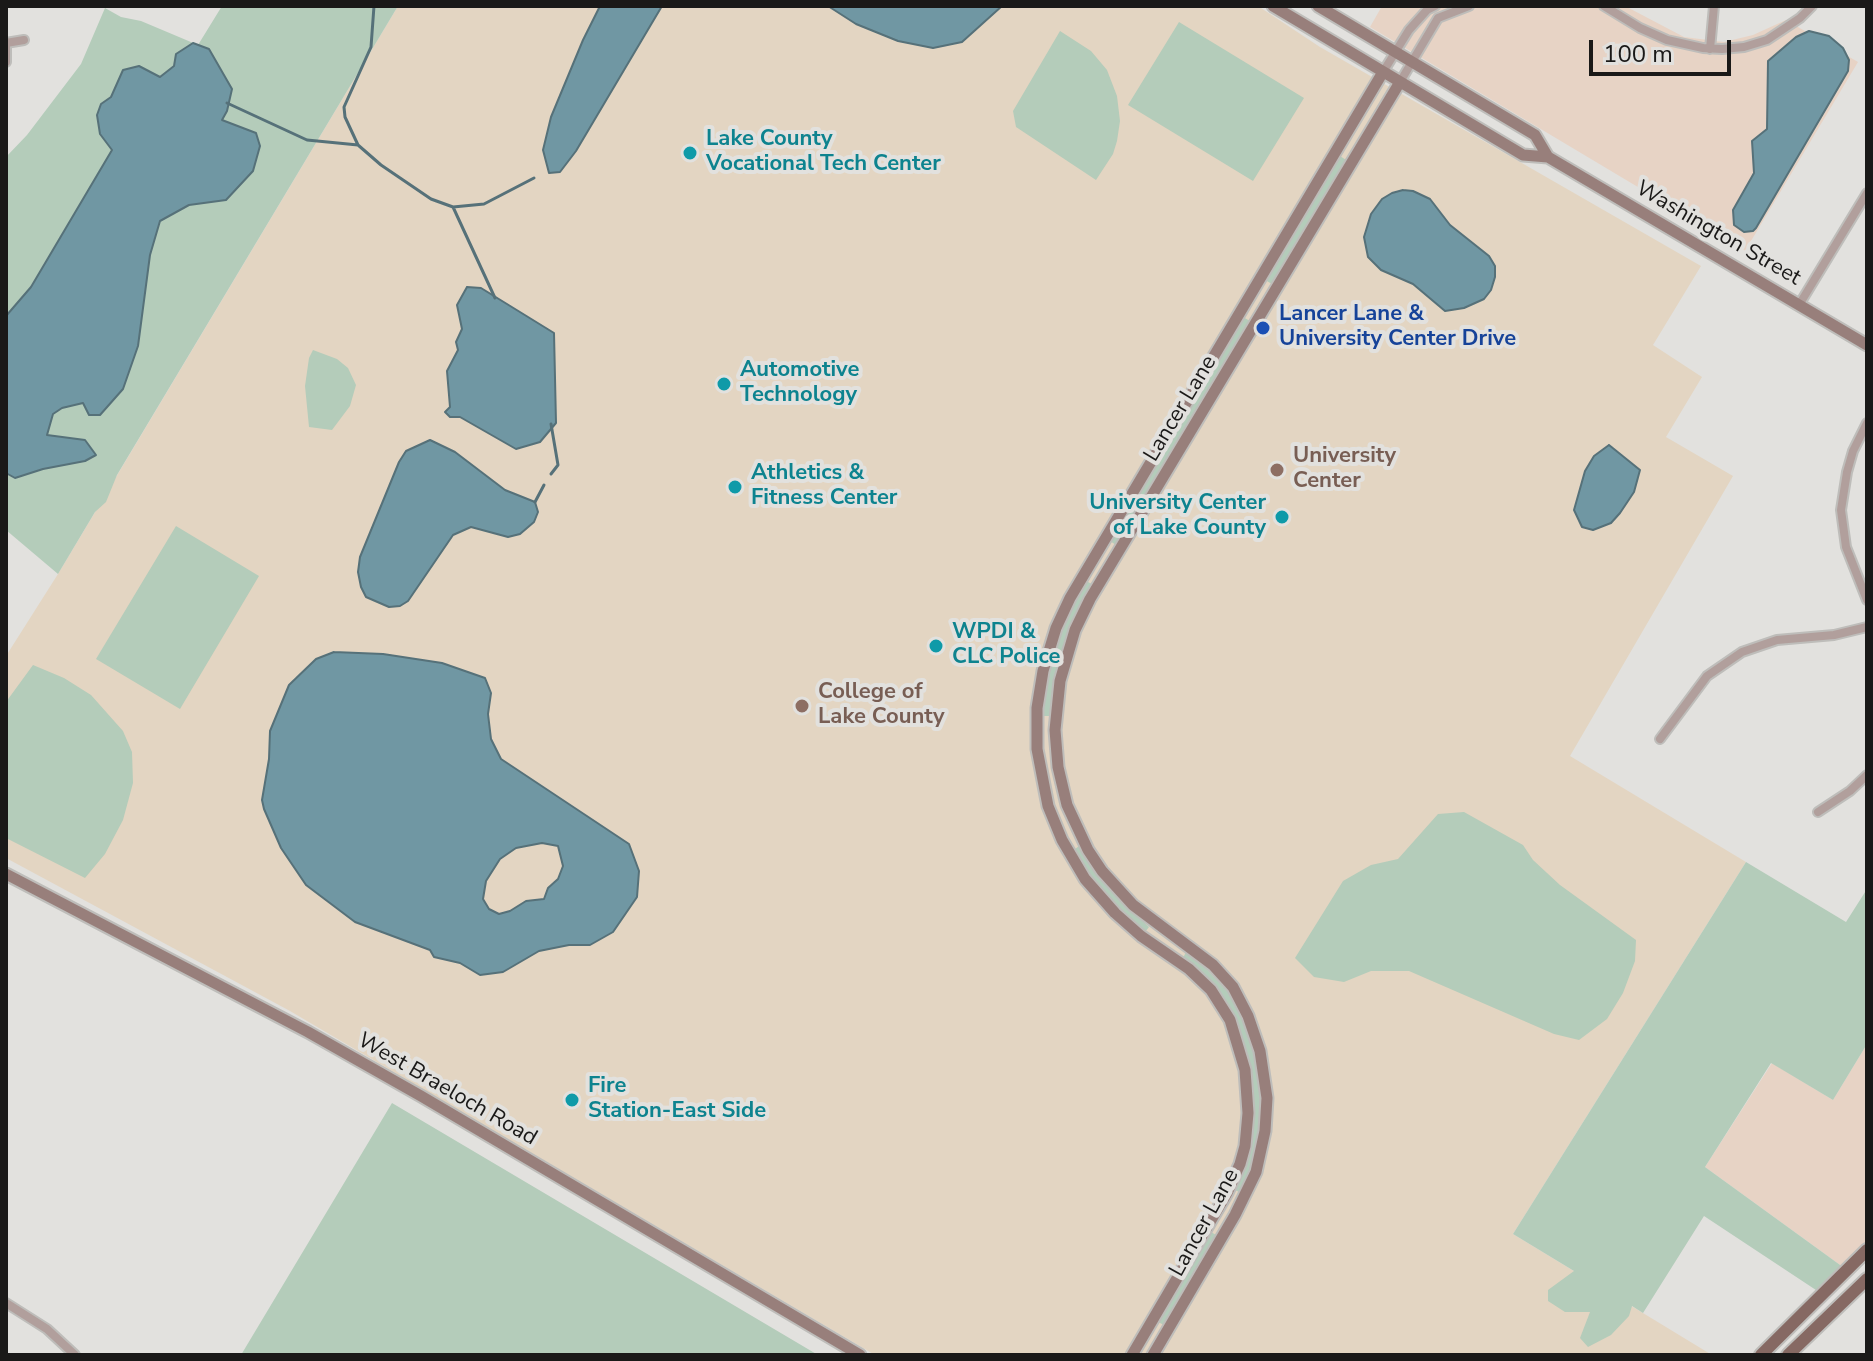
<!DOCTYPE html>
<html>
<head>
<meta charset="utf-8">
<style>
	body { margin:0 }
	#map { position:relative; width:1873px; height:1361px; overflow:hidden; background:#e2e1de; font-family:"Nunito Sans",sans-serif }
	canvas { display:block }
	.frame { position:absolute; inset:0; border:8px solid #1a1918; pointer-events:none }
	.scale { position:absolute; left:1589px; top:40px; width:142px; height:36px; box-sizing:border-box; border:4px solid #1a1918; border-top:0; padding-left:10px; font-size:24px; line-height:28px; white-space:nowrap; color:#1a1918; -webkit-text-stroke:6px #e2e1de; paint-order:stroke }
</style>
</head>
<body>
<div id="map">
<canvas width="1873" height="1361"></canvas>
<div class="frame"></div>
<div class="scale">100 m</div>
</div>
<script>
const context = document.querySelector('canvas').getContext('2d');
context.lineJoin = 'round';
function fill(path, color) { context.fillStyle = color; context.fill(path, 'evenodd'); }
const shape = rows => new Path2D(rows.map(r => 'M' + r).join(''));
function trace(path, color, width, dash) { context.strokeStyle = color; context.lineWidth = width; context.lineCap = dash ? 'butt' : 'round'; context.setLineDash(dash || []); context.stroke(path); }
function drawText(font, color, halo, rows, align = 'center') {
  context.font = font + ' "Nunito Sans",sans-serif'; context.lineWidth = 8; context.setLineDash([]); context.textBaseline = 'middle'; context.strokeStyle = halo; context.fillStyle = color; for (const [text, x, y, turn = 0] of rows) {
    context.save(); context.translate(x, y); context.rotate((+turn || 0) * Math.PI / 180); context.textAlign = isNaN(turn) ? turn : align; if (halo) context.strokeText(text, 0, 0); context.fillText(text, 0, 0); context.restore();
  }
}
const commercial = shape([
	[1382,6,1625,6,1684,37,1724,42,1753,35,1786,20,1858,62,1745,251,1370,27],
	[1867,1044,1867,1250,1847,1270,1705,1167,1772,1063,1833,1100]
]);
const education = shape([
	[398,6,1258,6,1320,47,1701,266,1653,345,1702,377,1666,437,1733,476,1570,756,1746,862,1513,1234,1712,1355,875,1355,290,1011,6,858,6,656,58,574]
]);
const green = shape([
	[222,6,398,6,117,475,106,502,95,512,58,574,6,530,6,157,27,135,81,64,105,8,121,17,141,21,198,45],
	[1179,22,1304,98,1253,181,1128,105],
	[1060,31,1091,51,1107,70,1117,96,1120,121,1117,141,1113,154,1096,180,1016,127,1013,111],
	[1340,156,1346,160,1272,284,1265,280],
	[1243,317,1250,321,1116,545,1110,541],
	[313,350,337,359,348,368,356,385,350,406,332,430,309,427,305,386,309,358],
	[176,526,259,576,180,709,96,659],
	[1086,581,1092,584,1069,629,1057,669,1050,716,1043,716,1047,684,1059,635],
	[33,665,64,678,91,695,123,731,132,752,133,783,123,820,105,854,85,878,6,838,6,702],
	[1464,812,1523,845,1533,860,1560,885,1636,940,1635,961,1623,993,1607,1019,1579,1040,1554,1034,1409,971,1371,971,1344,982,1314,977,1295,958,1343,881,1371,865,1398,859,1438,814],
	[1079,846,1111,891,1149,927,1145,932,1104,893,1091,877,1074,850],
	[1746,862,1846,922,1867,889,1867,1044,1833,1100,1771,1063,1705,1167,1847,1270,1822,1294,1704,1216,1643,1313,1632,1306,1629,1316,1611,1335,1588,1347,1580,1338,1590,1312,1565,1312,1548,1301,1548,1290,1574,1271,1513,1234],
	[1186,952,1200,962,1230,994,1244,1022,1253,1046,1260,1094,1260,1127,1253,1164,1241,1193,1235,1190,1249,1151,1254,1113,1247,1053,1230,1007,1201,971,1183,958],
	[392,1103,818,1355,241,1355],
	[1211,1232,1216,1235,1164,1325,1158,1322]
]);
const water = shape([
	[600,6,662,6,576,151,560,172,549,173,543,150,551,117,583,40,600,6],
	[828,6,1002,6,962,42,933,48,898,41,856,24,828,6],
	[1809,31,1829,36,1843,48,1849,60,1848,71,1756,228,1753,231,1744,232,1734,225,1733,210,1754,173,1752,141,1767,129,1768,61,1796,37,1809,31],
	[193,43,209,49,232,89,227,111,222,120,256,133,260,146,253,171,226,200,189,205,160,221,150,255,138,346,123,389,100,415,89,415,83,403,62,408,53,414,47,435,85,440,96,455,85,461,43,469,15,478,6,473,6,316,31,287,112,150,100,134,97,115,101,104,111,97,123,70,139,66,160,77,174,66,176,54,193,43],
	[1403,190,1413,191,1430,199,1450,225,1489,256,1495,266,1495,277,1491,290,1484,299,1464,308,1445,311,1413,284,1381,270,1368,257,1364,237,1371,214,1382,199,1392,193,1403,190],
	[467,287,481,288,554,333,556,423,540,442,516,449,460,417,450,417,445,412,450,407,447,371,458,350,456,342,462,329,457,305,467,287],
	[430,440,455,452,505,490,535,502,538,512,534,522,520,534,508,537,471,527,453,535,408,601,400,606,389,607,366,597,361,587,358,572,360,557,399,462,406,451,430,440],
	[1609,445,1640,470,1634,492,1620,513,1611,523,1593,530,1582,527,1574,510,1585,471,1594,456,1609,445],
	[334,652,383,654,442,663,485,678,491,693,488,714,491,739,501,759,629,844,639,871,637,897,613,932,590,945,569,945,539,951,503,972,480,975,460,963,434,957,430,950,355,922,306,885,281,848,264,809,262,800,269,759,270,731,289,685,316,659,334,652],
	[542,843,558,846,563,866,558,879,548,888,544,899,526,901,510,911,499,914,489,909,483,899,486,881,500,859,516,848,542,843]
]);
const stream = shape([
	[374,6,371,47,344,107,345,117,358,145,381,165,431,199,453,207,484,204,534,178],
	[227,103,307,140,358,145],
	[453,207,495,298],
	[551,424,558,465,551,474],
	[535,502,544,485]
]);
const street = shape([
	[1604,6,1640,28,1667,40,1703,48,1722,49,1744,47,1767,40,1800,18,1812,6],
	[6,42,6,62],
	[6,43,24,40],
	[1710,49,1714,6],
	[1383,72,1409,30,1427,10,1435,6],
	[1400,82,1438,18,1469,6],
	[1799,305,1867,193],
	[1867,423,1853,451,1847,472,1841,510,1846,547,1867,600],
	[1660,739,1707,676,1742,652,1777,640,1834,635,1867,627],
	[1818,812,1850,791,1867,775],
	[6,1303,47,1329,75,1355]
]);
const secondary = shape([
	[1273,6,1523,155,1548,157,1867,345],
	[1318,6,1535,135,1548,157],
	[6,874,308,1032,421,1096,860,1355],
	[1132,1355,1227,1193,1240,1164,1245,1146,1248,1113,1245,1070,1230,1020,1211,990,1189,969,1141,936,1115,913,1085,879,1062,840,1048,806,1037,749,1037,708,1043,671,1056,628,1070,598,1383,72],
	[1153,1355,1235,1215,1256,1172,1265,1131,1267,1098,1260,1051,1248,1016,1233,987,1213,965,1133,905,1102,871,1088,850,1067,805,1058,767,1055,730,1060,681,1075,630,1090,599,1400,82]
]);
const primary = shape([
	[1761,1355,1867,1250],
	[1788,1355,1867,1279]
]);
const markers = [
	[690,153,8,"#0f9aa8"],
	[1263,328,8,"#1a4fb4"],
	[724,384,8,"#0f9aa8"],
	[1277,470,8,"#8d6e63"],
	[735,487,8,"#0f9aa8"],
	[1282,517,8,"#0f9aa8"],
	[936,646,8,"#0f9aa8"],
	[802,706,8,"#8d6e63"],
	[572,1100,8,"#0f9aa8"]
];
const cultureNames = [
	["Lake County",706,140],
	["Vocational Tech Center",706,165],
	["Automotive",740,371],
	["Technology",740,396],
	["Athletics &",751,474],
	["Fitness Center",751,499],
	["University Center",1266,504,"right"],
	["of Lake County",1266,529,"right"],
	["WPDI &",952,633],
	["CLC Police",952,658],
	["Fire",588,1087],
	["Station-East Side",588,1112]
];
const streetNames = [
	["Washington Street",1718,234,30],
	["Lancer Lane",1181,409,-59],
	["West Braeloch Road",447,1090,30],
	["Lancer Lane",1205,1223,-61]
];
const transitNames = [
	["Lancer Lane &",1279,315],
	["University Center Drive",1279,340]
];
const educationNames = [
	["University",1293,457],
	["Center",1293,482],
	["College of",818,693],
	["Lake County",818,718]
];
fill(commercial, '#e7d3c5');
fill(education, '#e3d5c2');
fill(green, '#b4ccba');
fill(water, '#7097a3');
trace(water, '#567179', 2);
trace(stream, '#567179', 3);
trace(street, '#bebdba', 12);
trace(secondary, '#bebdba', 15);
trace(primary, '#bebdba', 16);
trace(street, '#b19f9c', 8);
trace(secondary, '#987f7b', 11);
trace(primary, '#866963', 12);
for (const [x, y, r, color] of markers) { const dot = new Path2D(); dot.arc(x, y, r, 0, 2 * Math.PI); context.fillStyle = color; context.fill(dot); trace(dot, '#e2e1de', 3); }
drawText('bold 22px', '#0d838f', '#e2e1de', cultureNames, 'left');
drawText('22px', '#1a1918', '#e2e1de', streetNames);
drawText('bold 22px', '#164399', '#e2e1de', transitNames, 'left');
drawText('bold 22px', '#785e54', '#e2e1de', educationNames, 'left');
</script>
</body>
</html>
